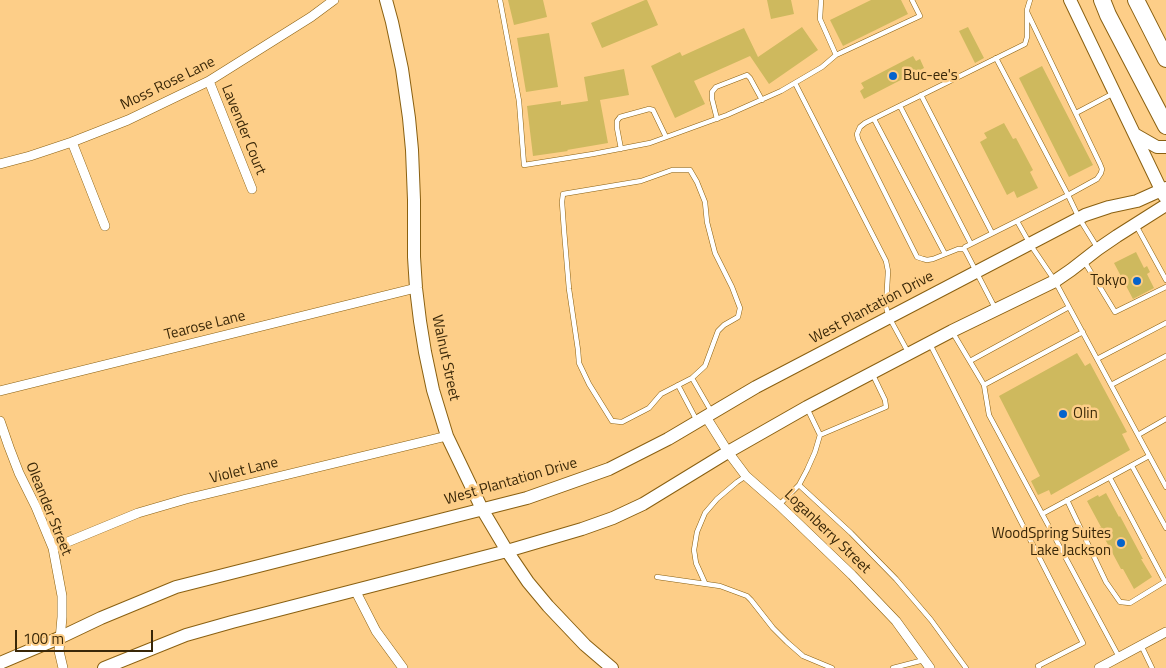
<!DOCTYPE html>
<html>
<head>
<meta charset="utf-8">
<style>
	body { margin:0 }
	#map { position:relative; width:1166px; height:668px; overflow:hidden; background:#fdce88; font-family:"Titillium Web",sans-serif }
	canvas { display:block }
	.scale { position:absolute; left:15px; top:630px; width:138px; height:22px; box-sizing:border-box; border:2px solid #392708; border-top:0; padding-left:6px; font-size:15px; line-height:18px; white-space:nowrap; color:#392708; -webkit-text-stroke:4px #fdce88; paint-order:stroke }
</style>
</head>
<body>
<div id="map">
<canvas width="1166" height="668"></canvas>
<div class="scale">100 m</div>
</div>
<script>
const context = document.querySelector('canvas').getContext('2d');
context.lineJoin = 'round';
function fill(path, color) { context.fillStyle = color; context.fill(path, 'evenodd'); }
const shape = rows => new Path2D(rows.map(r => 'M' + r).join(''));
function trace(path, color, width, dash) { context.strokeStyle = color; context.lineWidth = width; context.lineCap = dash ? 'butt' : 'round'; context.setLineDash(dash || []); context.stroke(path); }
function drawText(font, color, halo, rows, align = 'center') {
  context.font = font + ' "Titillium Web",sans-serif'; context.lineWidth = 5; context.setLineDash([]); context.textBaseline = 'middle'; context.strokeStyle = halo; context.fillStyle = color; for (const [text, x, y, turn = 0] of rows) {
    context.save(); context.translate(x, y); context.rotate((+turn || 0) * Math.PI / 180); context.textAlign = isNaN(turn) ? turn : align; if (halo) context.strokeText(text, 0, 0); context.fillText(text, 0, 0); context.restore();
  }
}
const building = shape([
	[508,0,543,0,547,17,514,25],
	[645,0,647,0,658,25,602,48,591,23],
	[767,0,791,0,794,14,771,19],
	[871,0,901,0,908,14,843,46,830,20],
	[802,27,818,50,769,84,750,56,694,81,705,104,675,118,651,66,680,52,682,56,744,28,758,57],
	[968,27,984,58,975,63,959,31],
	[549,33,558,87,526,92,517,38],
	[913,56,916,61,920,59,924,68,864,99,860,91,864,88,861,83],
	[1042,66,1093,165,1069,177,1019,78],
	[624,69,629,95,600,100,608,143,567,150,568,151,533,156,527,106,561,101,561,105,588,101,584,77],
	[1004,123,1013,139,1016,138,1033,170,1030,172,1038,188,1017,198,1014,191,1007,195,980,142,987,138,984,133],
	[1136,252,1144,268,1147,266,1150,272,1147,274,1154,288,1133,299,1114,263],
	[1077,353,1085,366,1090,363,1127,432,1122,434,1130,450,1051,495,1049,490,1038,495,1031,481,1040,476,999,396],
	[1106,493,1119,517,1120,516,1143,559,1141,559,1152,577,1134,589,1123,569,1121,569,1099,528,1101,527,1087,501,1098,495,1099,497]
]);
const lane = shape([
	[500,0,519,101,524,165,593,154,650,143,727,115,781,91,822,67,836,55,920,16,912,0],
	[821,0,820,19,836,55],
	[996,58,1068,195,1097,179,1101,173,1102,169,1100,164,1027,12],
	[795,83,886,261,888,271,886,307,889,317,908,352],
	[921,95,992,233],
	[900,106,971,244],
	[1076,113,1112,94],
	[717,119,712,99,712,92,716,87,747,75,750,78,762,100],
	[874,119,945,254],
	[621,149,617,128,617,121,620,117,649,109,653,110,666,137],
	[1017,221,1068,195,1079,218,1097,247],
	[1137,227,1166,280],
	[964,249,965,247,1017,221,1030,244,1055,281,1166,487],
	[1084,261,1115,312,1166,287],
	[995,308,966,252,964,249,958,249,933,259,927,260,923,259,917,257,858,139,857,134,860,127,865,123,1025,44,1027,37,1027,10,1030,0],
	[953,333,984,385,989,415,1119,657],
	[930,344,1083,643,1038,666,1039,668],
	[1097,359,1166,323],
	[970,361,1069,307],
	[692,378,661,394,649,408,622,422,612,421,589,384,579,363,578,350,569,289,564,230,562,202,563,194,641,181,672,170,690,170,697,182,705,202,707,222,715,253,732,287,740,308,738,317,724,325,718,331,705,366,692,378,711,411],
	[678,385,697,421],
	[984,385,1083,332],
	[1111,385,1166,356],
	[807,408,820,435,886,407,885,400,873,375],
	[1138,435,1166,419],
	[1132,466,1166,528],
	[1110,478,1165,582],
	[799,485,807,470,815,452,820,435],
	[1067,500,1106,582,1120,602,1130,603,1166,581],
	[779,505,799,485,851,533,896,579,931,620,966,668],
	[1042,514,1149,456],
	[657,577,720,586,747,596,751,600,773,628,787,642,803,656,832,668],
	[705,583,696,563,694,550,697,532,705,513,717,499,737,482,746,476],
	[1141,645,1152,668],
	[893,668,924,660]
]);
const street = shape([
	[209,81,252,189],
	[72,142,105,226],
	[0,164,30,156,72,142,128,120,209,81,311,17,334,0],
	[0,391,416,288],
	[706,417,728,452,746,476,779,505,852,575,896,621,930,668],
	[0,421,9,447,19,473,36,507,53,548,62,596,62,617,59,651,63,668],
	[53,548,138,513,186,499,447,436],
	[355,590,376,631,403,668],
	[1099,668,1166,632]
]);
const secondary = shape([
	[386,0,392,22,402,69,409,118,412,150,414,200,414,257,416,288,420,321,425,352,433,390,447,436,482,509,507,551,528,582,548,606,585,645,612,668],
	[1070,0,1164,196],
	[1136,135,1157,147,1166,147],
	[0,663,59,638,101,618,176,587,527,498,609,469,668,439,756,387,1085,215,1109,207,1137,201,1166,188],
	[104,668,186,635,232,622,507,551,582,529,613,518,643,504,728,452,807,407,952,331,1055,281,1071,270,1098,249,1117,236,1166,205]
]);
const highway = shape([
	[1102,0,1108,15,1166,126],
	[1136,0,1166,59]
]);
const markers = [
	[893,76,5,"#0563cc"],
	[1137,281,5,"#0563cc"],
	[1063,414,5,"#0563cc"],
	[1121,543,5,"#0563cc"]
];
const poiNames = [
	["Buc-ee's",903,76],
	["Tokyo",1127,281,"right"],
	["Olin",1073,414],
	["WoodSpring Suites",1111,534,"right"],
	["Lake Jackson",1111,551,"right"]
];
const streetNames = [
	["Moss Rose Lane",168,84,-26],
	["Lavender Court",243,130,68],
	["West Plantation Drive",872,308,-28],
	["Tearose Lane",205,326,-14],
	["Walnut Street",445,358,78],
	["Violet Lane",244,471,-14],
	["West Plantation Drive",511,482,-16],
	["Oleander Street",48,509,68],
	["Loganberry Street",827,532,44]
];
fill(building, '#ceb95e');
trace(lane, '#8a6011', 5.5);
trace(street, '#8a6011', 10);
trace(secondary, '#8a6011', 14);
trace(highway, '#8a6011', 18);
trace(lane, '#fff', 4.5);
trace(street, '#fff', 9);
trace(secondary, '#fff', 12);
trace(highway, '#fff', 16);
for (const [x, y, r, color] of markers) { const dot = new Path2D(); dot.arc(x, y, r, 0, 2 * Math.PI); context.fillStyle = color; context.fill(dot); trace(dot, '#fdce88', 2); }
drawText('15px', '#392708', '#fdce88', poiNames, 'left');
drawText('15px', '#392708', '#fdce88', streetNames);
</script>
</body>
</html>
